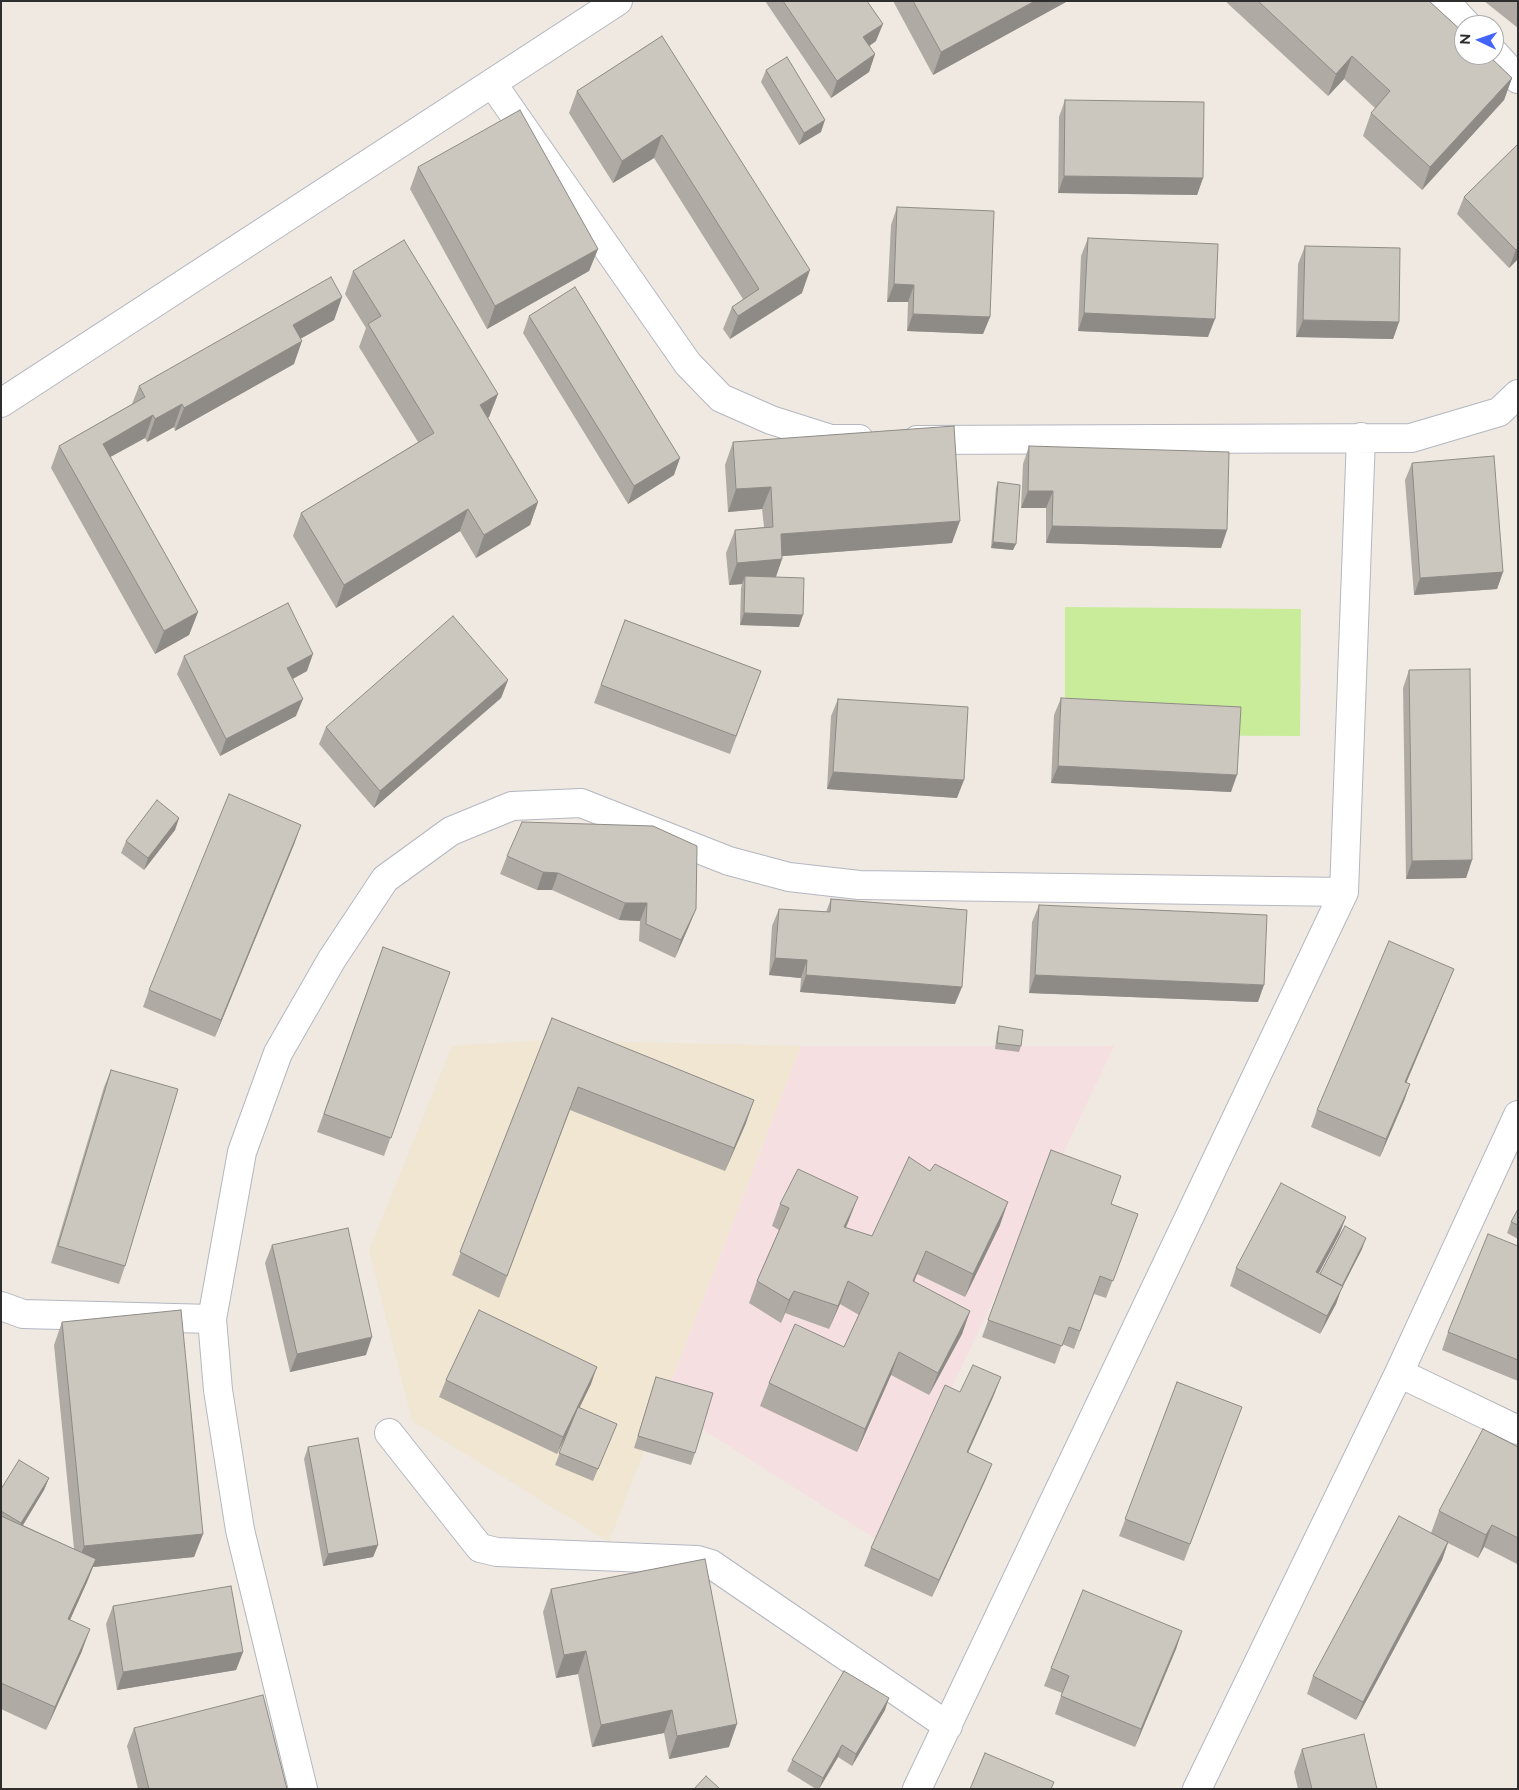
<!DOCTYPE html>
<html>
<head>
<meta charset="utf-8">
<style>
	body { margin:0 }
	#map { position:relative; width:1519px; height:1790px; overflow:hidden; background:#efe9e1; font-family:Raleway,sans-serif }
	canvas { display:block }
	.frame { position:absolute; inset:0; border:2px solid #2e2e2e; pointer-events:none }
	.north { position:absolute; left:1454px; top:15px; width:50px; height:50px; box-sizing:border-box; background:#fff; border:1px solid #ababab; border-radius:50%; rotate:273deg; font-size:14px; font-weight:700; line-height:20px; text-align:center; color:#2e2e2e }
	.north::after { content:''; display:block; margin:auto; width:18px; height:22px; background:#4264fb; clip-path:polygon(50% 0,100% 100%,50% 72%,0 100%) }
</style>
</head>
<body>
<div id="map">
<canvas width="1519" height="1790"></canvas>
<div class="frame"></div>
<div class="north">N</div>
</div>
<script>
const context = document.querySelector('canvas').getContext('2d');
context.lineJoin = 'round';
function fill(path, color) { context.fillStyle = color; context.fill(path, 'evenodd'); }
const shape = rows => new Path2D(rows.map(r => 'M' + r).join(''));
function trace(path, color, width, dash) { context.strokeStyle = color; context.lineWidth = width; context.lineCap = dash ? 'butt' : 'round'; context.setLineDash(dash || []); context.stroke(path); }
const education = shape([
	[544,1040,801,1046,609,1542,412,1421,369,1250,452,1046]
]);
const medical = shape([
	[801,1046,1114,1046,879,1541,697,1426,670,1385]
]);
const pitch = shape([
	[1065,607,1301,609,1300,736,1065,735]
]);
const minor = shape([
	[1445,1,1467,25],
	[1494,53,1518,79],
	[492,83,688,364,721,398,771,420,831,439,859,439],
	[1,403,618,1],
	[917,440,1411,438,1499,412,1518,394],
	[1,1306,23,1314,212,1319],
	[1399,1373,1518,1430],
	[389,1433,480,1548,497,1552,697,1560,711,1564,948,1726],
	[303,1789,240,1530,218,1390,212,1319,242,1152,278,1053,332,959,385,879,451,831,512,806,581,803,729,861,789,877,859,885,1344,892],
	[917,1789,1344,892,1361,437],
	[1197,1789,1399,1373,1518,1115]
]);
const wall = shape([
	[765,1,867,1,876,41,869,46,875,54,869,72,831,98],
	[893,1,1066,1,1066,2,933,75],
	[1225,1,1429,1,1512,78,1504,100,1422,190,1363,136,1371,113,1375,108,1344,79,1328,96],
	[1484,1,1518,1,1518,28],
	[662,36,802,293,730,339,723,329,732,307,743,299,654,158,613,183,569,113,577,91],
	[766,70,821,132,799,145,761,82],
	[1065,100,1203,178,1197,195,1058,193,1059,117],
	[1518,144,1518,259,1509,268,1457,214,1464,197],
	[418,167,598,249,589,271,487,329,410,189],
	[897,207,990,317,983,334,907,331,908,302,887,302,891,225],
	[1088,238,1208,337,1078,331,1081,256],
	[1305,246,1399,322,1393,339,1296,337,1298,264],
	[353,271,498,394,489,417,488,418,538,502,530,525,476,558,460,531,336,608,293,536,301,513,418,442,359,347,366,328,345,294],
	[342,297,334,320,300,339,294,364,175,431,174,427,147,442,145,438,110,457,198,612,189,635,155,654,51,468,59,446,132,404,139,386],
	[529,316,674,475,628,504,523,333],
	[733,442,952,543,782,556,782,559,776,577,799,627,740,625,741,588,742,584,729,585,726,553,735,530,764,527,762,509,728,512,725,465],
	[1029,446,1227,530,1221,548,1046,543,1046,508,1021,508,1023,464],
	[1412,463,1503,572,1497,589,1414,595,1405,480],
	[998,482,1013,550,991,548,996,488],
	[625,620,761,671,730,754,594,703],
	[184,656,307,671,293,679,296,716,220,756,177,674],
	[1409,670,1472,860,1466,878,1406,879,1403,688],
	[508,680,501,698,374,808,319,744,326,727],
	[1061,698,1231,792,1051,783,1054,715],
	[838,699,957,798,827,789,831,716],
	[179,818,175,830,144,870,121,853,126,841],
	[295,842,215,1037,143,1007,149,990],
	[507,856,696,909,689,926,675,958,639,941,640,921,619,920,552,890,537,890,500,874],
	[831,899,955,1004,800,992,801,978,769,975,772,926,779,909,826,912],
	[1039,905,1258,1002,1029,993,1032,922],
	[383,947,450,972,384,1156,317,1132],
	[1454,969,1447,986,1406,1083,1410,1084,1404,1101,1380,1157,1311,1127,1317,1110],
	[552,1018,746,1123,725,1171,570,1110,499,1298,452,1275],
	[999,1026,1021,1046,1019,1052,995,1049,997,1033],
	[111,1070,125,1266,119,1284,51,1263,104,1087],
	[1051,1150,1111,1204,1138,1214,1106,1298,1094,1294,1074,1349,1062,1344,1055,1364,982,1337],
	[780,1204,849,1220,846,1228,872,1236,1000,1225,965,1297,917,1274,914,1282,970,1311,962,1334,929,1395,891,1375,857,1452,760,1406,769,1383,844,1347,859,1315,840,1304,829,1329,785,1313,781,1323,749,1303,757,1281,779,1230,772,1226],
	[1518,1209,1518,1239,1507,1233,1511,1222],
	[1346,1217,1339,1235,1318,1274,1320,1274,1362,1249,1341,1290,1336,1304,1320,1334,1230,1286,1236,1268],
	[272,1245,366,1355,290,1372,265,1263],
	[1518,1246,1518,1381,1442,1350,1448,1332],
	[62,1322,203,1534,194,1557,93,1567,87,1582,70,1620,82,1651,46,1730,1,1709,1,1489,49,1478,44,1490,23,1525,74,1549,54,1345],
	[656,1377,695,1453,691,1465,634,1448],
	[446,1380,591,1384,579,1408,612,1436,593,1481,555,1465,571,1424,557,1454,439,1397],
	[1177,1382,1242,1407,1184,1561,1119,1536],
	[994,1395,968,1453,992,1464,985,1481,932,1597,864,1566,871,1548],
	[308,1447,378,1545,373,1557,323,1566,304,1459],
	[1518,1447,1518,1563,1517,1564,1484,1547,1478,1558,1448,1543,1442,1560,1356,1720,1307,1694,1313,1676,1431,1533,1439,1511],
	[551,1589,729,1747,669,1759,664,1733,592,1747,578,1674,556,1678,543,1612],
	[113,1606,243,1652,236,1670,117,1690,106,1624],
	[1182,1631,1176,1649,1135,1747,1055,1714,1062,1693,1044,1686,1051,1668],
	[885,1710,852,1766,838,1757,819,1789,816,1789,787,1771,792,1760],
	[134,1728,287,1789,138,1789,127,1746],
	[1302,1749,1377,1789,1298,1789,1294,1772]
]);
const shadedWall = shape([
	[1035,1,1066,1,1066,2,933,75,941,52],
	[883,24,876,41,857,55,863,37],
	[875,54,869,72,831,98,837,81],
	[1352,56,1344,79,1328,96,1336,74],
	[1512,78,1504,100,1422,190,1430,167],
	[825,120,821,132,799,145,804,133],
	[662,135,654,158,613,183,622,161],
	[1064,176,1203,178,1197,195,1058,193],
	[1518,248,1518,259,1509,268,1516,250],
	[598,249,589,271,487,329,495,306],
	[810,270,802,293,730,339,738,316],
	[894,284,914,285,908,302,887,302],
	[342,297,334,320,284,348,293,325],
	[1084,313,1215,319,1208,337,1078,331],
	[913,314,990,317,983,334,907,331],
	[1303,320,1399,322,1393,339,1296,337],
	[302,341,294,364,175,431,184,408],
	[498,394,489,417,472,428,480,405],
	[182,404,174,427,147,442,155,419],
	[153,415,145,438,94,466,103,444],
	[680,458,674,475,628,504,634,486],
	[771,487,762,509,728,512,736,489],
	[1028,491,1053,491,1046,508,1021,508],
	[538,502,530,525,476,558,484,535],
	[468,509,460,531,336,608,344,585],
	[960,521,952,543,772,557,781,534],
	[1052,526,1227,530,1221,548,1046,543],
	[993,542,1016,544,1013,550,991,548],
	[782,559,774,582,745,576,742,584,729,585,737,563],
	[1503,572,1497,589,1414,595,1420,578],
	[198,612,189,635,155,654,164,631],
	[744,613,803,615,799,627,740,625],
	[313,654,307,671,281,685,287,668],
	[508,680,501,698,374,808,380,791],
	[303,699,296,716,220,756,226,739],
	[1058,766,1237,775,1231,792,1051,783],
	[833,772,964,780,957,798,827,789],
	[179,818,175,830,144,870,148,858],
	[301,825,295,842,215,1037,221,1020],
	[1472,860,1466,878,1406,879,1412,861],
	[543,872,558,873,552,890,537,890],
	[625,903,647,903,640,921,619,920],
	[696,909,689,926,675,958,681,940],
	[775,958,807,960,801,978,769,975],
	[1454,969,1447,986,1399,1100,1405,1082],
	[806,975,962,987,955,1004,800,992],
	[1035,975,1264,985,1258,1002,1029,993],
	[1410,1084,1404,1101,1380,1157,1386,1139],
	[754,1100,746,1123,725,1171,734,1148],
	[858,1197,849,1220,835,1250,844,1227],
	[1008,1202,1000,1225,965,1297,973,1274],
	[1346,1217,1339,1235,1310,1290,1316,1272],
	[1366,1238,1362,1249,1341,1290,1336,1304,1320,1334,1327,1316],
	[926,1251,917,1274,905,1304,913,1281],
	[848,1281,840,1304,829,1329,838,1306],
	[794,1291,785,1313,781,1323,789,1300],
	[970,1311,962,1334,929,1395,938,1373],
	[372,1337,366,1355,290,1372,297,1354],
	[899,1352,891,1375,857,1452,865,1429],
	[597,1367,591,1384,557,1454,563,1437],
	[1001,1377,994,1395,960,1470,967,1452],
	[992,1464,985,1481,932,1597,939,1580],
	[49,1478,44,1490,17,1535,21,1523],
	[1492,1525,1484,1547,1478,1558,1486,1535],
	[203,1534,194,1557,93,1567,87,1582,60,1642,68,1619,76,1568,84,1546],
	[1448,1542,1442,1560,1356,1720,1363,1702],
	[378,1545,373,1557,323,1566,328,1554],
	[90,1629,82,1651,46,1730,55,1707],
	[1182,1631,1176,1649,1135,1747,1141,1729],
	[586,1651,578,1674,556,1678,564,1655],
	[243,1652,236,1670,117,1690,123,1672],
	[889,1698,885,1710,852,1766,856,1754],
	[672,1710,664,1733,592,1747,601,1725],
	[737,1724,729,1747,669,1759,677,1736],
	[842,1745,838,1757,819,1789,823,1778]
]);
const building = shape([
	[783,1,867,1,883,24,863,37,875,54,837,81,783,1],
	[913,1,1035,1,941,52,913,1],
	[1258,1,1429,1,1464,33,1464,55,1488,55,1512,78,1430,167,1371,113,1390,91,1352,56,1336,74,1258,1],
	[662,36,810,270,738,316,732,307,759,289,662,135,622,161,577,91,662,36],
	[787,57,825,120,804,133,766,70,787,57],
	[1065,100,1204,102,1203,178,1064,176,1065,100],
	[520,110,598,249,495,306,418,167,520,110],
	[1518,144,1518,248,1516,250,1464,197,1518,144],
	[897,207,994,211,990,317,913,314,914,285,894,284,897,207],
	[1088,238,1218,244,1215,319,1084,313,1088,238],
	[404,240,498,394,480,405,538,502,484,535,468,509,344,585,301,513,434,433,368,324,381,316,353,271,404,240],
	[1305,246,1400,248,1399,322,1303,320,1305,246],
	[331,277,342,297,293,325,302,341,184,408,182,404,155,419,153,415,103,444,198,612,164,631,59,446,145,397,139,386,331,277],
	[575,287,680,458,634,486,529,316,575,287],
	[954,426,960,521,781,534,782,559,737,563,735,530,773,527,771,487,736,489,733,442,954,426],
	[1029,446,1229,452,1227,530,1052,526,1053,491,1028,491,1029,446],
	[1494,456,1503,572,1420,578,1412,463,1494,456],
	[998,482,1020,485,1016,544,993,542,998,482],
	[745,576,804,578,803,615,744,613,745,576],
	[288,603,313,654,287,668,303,699,226,739,184,656,288,603],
	[453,616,508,680,380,791,326,727,453,616],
	[625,620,761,671,736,736,601,685,625,620],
	[1470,669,1472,860,1412,861,1409,670,1470,669],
	[1061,698,1241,707,1237,775,1058,766,1061,698],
	[838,699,968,707,964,780,833,772,838,699],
	[229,794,301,825,221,1020,149,990,229,794],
	[157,800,179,818,148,858,126,841,157,800],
	[522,822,653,826,697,846,696,909,681,940,646,924,647,903,625,903,558,873,543,872,507,856,522,822],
	[831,899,967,910,962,987,806,975,807,960,775,958,779,909,830,912,831,899],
	[1039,905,1267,915,1264,985,1035,975,1039,905],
	[1389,941,1454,969,1405,1082,1410,1084,1386,1139,1317,1110,1389,941],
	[383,947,450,972,391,1138,324,1114,383,947],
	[552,1018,754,1100,734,1148,578,1087,507,1276,460,1252,552,1018],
	[999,1026,1023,1030,1021,1046,997,1043,999,1026],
	[111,1070,178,1089,125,1266,58,1246,111,1070],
	[1051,1150,1121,1176,1111,1204,1138,1214,1113,1281,1100,1276,1080,1331,1069,1327,1062,1346,988,1320,1051,1150],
	[909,1157,930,1171,935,1164,1008,1202,973,1274,926,1251,913,1281,970,1311,938,1373,899,1352,865,1429,769,1383,795,1324,844,1347,869,1293,848,1281,838,1306,794,1291,789,1300,757,1281,789,1208,780,1204,798,1169,858,1197,844,1227,872,1236,909,1157],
	[1281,1183,1346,1217,1316,1272,1343,1286,1327,1316,1236,1268,1281,1183],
	[1518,1209,1518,1225,1511,1222,1518,1209],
	[1345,1226,1366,1238,1342,1286,1320,1274,1345,1226],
	[348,1228,372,1337,297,1354,272,1245,348,1228],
	[1488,1234,1518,1246,1518,1360,1448,1332,1488,1234],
	[181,1310,203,1534,84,1546,62,1322,181,1310],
	[479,1310,597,1367,563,1437,446,1380,479,1310],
	[973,1365,1001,1377,967,1452,992,1464,939,1580,871,1548,945,1385,960,1392,973,1365],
	[656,1377,713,1393,695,1453,638,1436,656,1377],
	[1177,1382,1242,1407,1190,1544,1125,1519,1177,1382],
	[578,1407,617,1424,598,1469,559,1453,578,1407],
	[1483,1429,1518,1447,1518,1538,1492,1525,1486,1535,1439,1511,1483,1429],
	[358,1438,378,1545,328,1554,308,1447,358,1438],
	[19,1460,49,1478,21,1523,1,1511,1,1489,19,1460],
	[1,1516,96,1559,68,1619,90,1629,55,1707,1,1683,1,1516],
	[1399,1516,1448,1542,1363,1702,1313,1676,1399,1516],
	[705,1559,737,1724,677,1736,672,1710,601,1725,586,1651,564,1655,551,1589,705,1559],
	[231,1586,243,1652,123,1672,113,1606,231,1586],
	[1083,1590,1182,1631,1141,1729,1061,1696,1069,1676,1051,1668,1083,1590],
	[844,1671,889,1698,856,1754,842,1745,823,1778,792,1760,844,1671],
	[263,1695,287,1789,149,1789,134,1728,263,1695],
	[1364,1734,1377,1789,1312,1789,1302,1749,1364,1734],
	[985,1753,1054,1782,1051,1789,970,1789,985,1753],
	[706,1776,720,1789,694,1789,706,1776]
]);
fill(education, '#f0e6d1');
fill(medical, '#f5dfe0');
fill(pitch, '#c9ec9a');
trace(minor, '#b4b7c1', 30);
trace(minor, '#fff', 28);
fill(wall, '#afaba4');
fill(shadedWall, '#8e8b86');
fill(building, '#cbc7bf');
trace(building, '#8e8b86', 1);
</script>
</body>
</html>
